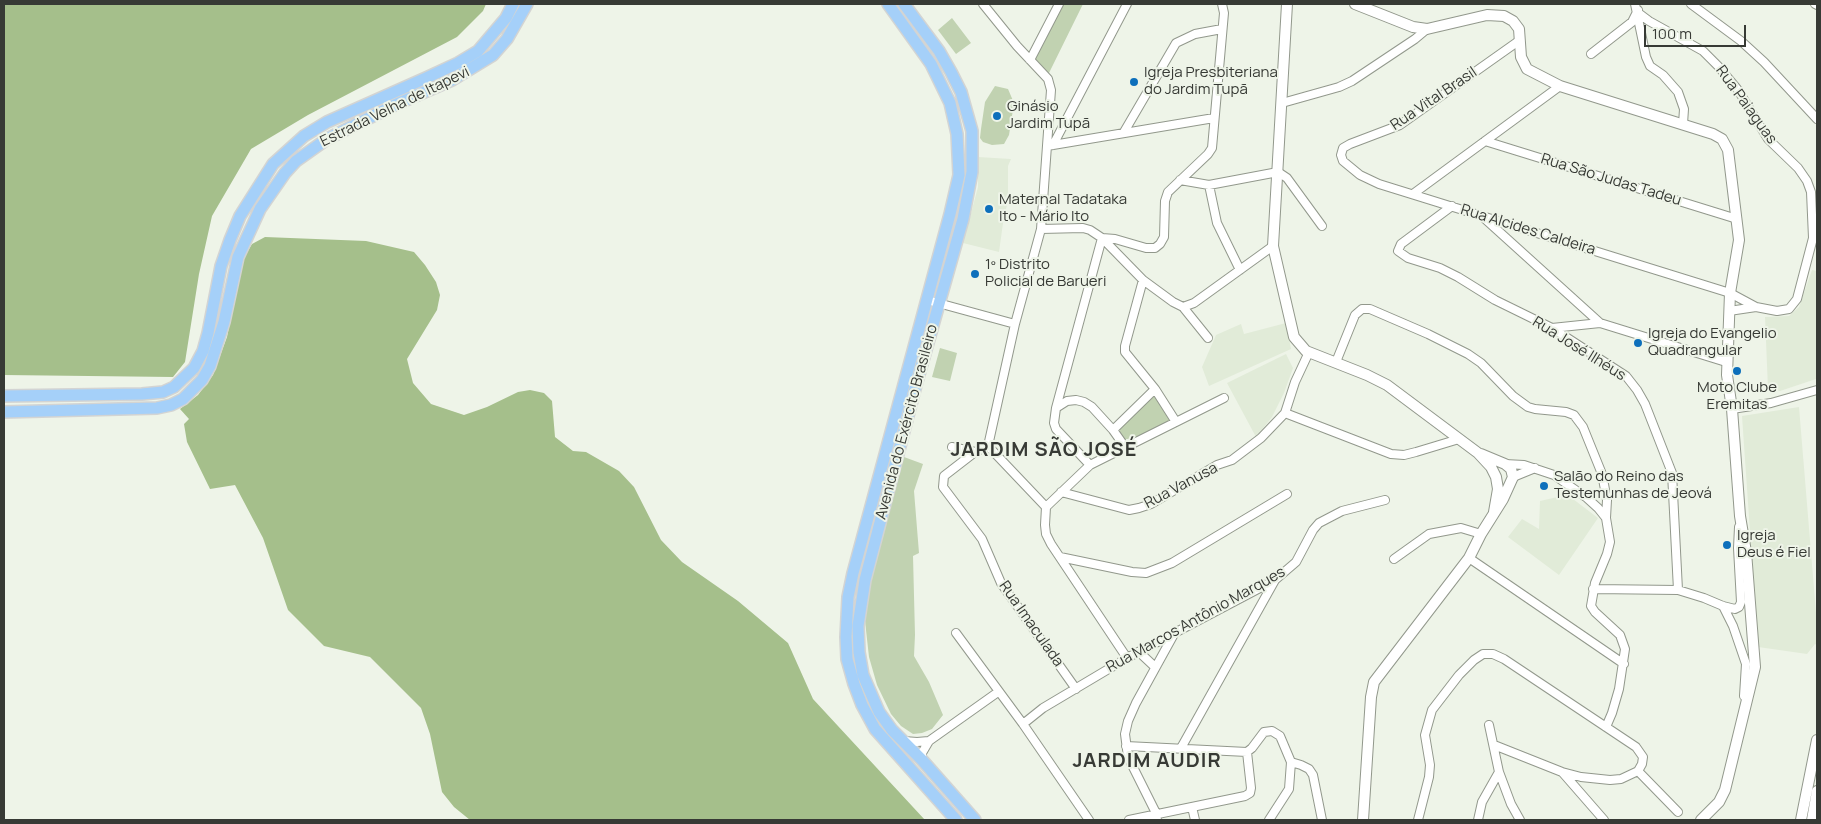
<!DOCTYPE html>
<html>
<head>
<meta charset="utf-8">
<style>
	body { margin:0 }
	#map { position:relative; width:1821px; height:824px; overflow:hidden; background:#eef4e8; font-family:Manrope,sans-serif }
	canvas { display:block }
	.frame { position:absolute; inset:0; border:5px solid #373a35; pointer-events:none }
	.scale { position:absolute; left:1644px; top:25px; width:102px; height:22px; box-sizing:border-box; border:2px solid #373a35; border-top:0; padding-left:6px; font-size:15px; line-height:18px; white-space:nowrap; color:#373a35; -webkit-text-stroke:4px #eef4e8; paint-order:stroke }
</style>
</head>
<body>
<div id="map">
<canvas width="1821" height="824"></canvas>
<div class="frame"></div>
<div class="scale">100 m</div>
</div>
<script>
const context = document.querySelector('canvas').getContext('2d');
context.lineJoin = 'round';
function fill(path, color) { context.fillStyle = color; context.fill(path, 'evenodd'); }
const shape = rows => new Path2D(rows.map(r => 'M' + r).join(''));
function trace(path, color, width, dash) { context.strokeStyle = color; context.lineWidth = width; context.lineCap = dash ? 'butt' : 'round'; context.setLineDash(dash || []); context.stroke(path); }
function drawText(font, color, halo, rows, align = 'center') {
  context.font = font + ' Manrope,sans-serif'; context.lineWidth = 4; context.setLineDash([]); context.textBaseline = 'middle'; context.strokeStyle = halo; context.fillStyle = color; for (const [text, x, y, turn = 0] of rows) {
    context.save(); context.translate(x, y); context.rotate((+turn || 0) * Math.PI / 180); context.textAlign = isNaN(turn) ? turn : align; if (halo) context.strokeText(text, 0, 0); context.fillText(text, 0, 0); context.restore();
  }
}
const built = shape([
	[978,157,1011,159,1008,166,1008,202,1004,216,999,252,963,243,978,187],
	[1812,270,1817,271,1816,379,1780,391,1768,389,1765,317,1789,316,1799,307],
	[1286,323,1291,349,1209,386,1202,367,1216,335,1241,324,1244,334],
	[1286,354,1293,368,1284,393,1272,417,1256,437,1227,383],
	[1799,407,1817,625,1817,645,1815,644,1807,654,1758,647,1742,416],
	[1562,496,1573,499,1598,518,1559,575,1508,537,1522,519,1539,529,1540,501]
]);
const green = shape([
	[1062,4,1083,4,1049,73,1047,73,1035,61,1035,56],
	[952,18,971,43,956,54,938,30],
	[995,86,1008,89,1014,103,1009,135,1004,144,992,145,983,142,980,138,981,129,985,102],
	[940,348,957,353,950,381,932,377],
	[1154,396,1156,396,1172,418,1171,421,1134,439,1125,439,1120,433,1120,429],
	[904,457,923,464,914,491,919,553,913,556,915,635,914,656,929,682,943,715,932,729,922,733,913,734,901,726,891,714,877,685,869,657,865,621,867,595]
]);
const forest = shape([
	[4,4,486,4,483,11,457,37,308,115,251,149,212,216,199,274,185,362,173,377,4,375],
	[265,237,366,241,414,252,425,265,436,282,440,295,437,310,407,359,413,383,431,404,464,415,487,407,518,392,530,390,544,393,552,401,555,437,573,451,586,452,619,471,634,487,661,540,682,562,738,601,788,643,813,699,925,820,470,820,454,807,442,792,430,734,421,708,370,657,324,646,288,610,263,538,235,485,210,489,187,442,184,424,189,419,180,409,198,395,213,375,227,337,243,259,252,244]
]);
const street = shape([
	[983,4,1017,46,1048,79,1051,90,1041,229,1015,324,988,446],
	[1635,4,1646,57,1650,66,1663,75,1678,92,1684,109,1683,124],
	[1691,4,1741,41,1764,62,1817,119],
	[1815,4,1817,5],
	[1520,40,1400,125,1350,144,1343,148,1341,155,1343,161,1360,175,1379,184,1730,293,1756,307,1777,311,1789,309,1797,299,1813,238,1811,192,1807,181,1798,168,1768,139,1738,90,1718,66,1703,51,1649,21,1637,12],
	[1591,54,1632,22,1638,10],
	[1030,60,1059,4],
	[1282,103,1339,87,1352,81,1415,39,1427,29],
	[1124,132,1176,43,1195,34,1222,29],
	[1485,141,1737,219],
	[1053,145,1127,4],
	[1047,146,1214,118],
	[1180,180,1209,185,1278,172,1287,178,1322,226],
	[1209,185,1217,223,1240,270],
	[1413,194,1560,86],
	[1452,206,1401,244,1398,251,1408,258,1440,268,1458,277,1495,300,1552,328,1626,376,1637,390,1645,404,1672,473,1678,590],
	[1484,218,1600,323,1726,362],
	[1041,229,1083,228,1090,230,1102,238,1115,239,1146,248,1155,248,1160,244,1164,237,1165,201,1168,192,1208,154,1212,148,1224,13,1222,4],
	[1102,238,1143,280,1173,302,1183,307,1194,303,1273,246],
	[1143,280,1125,346,1125,352,1155,389,1176,422],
	[927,300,1015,324],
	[1183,307,1208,338],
	[1729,311,1756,307],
	[1552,328,1600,323],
	[1309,352,1295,382,1285,413,1391,454,1404,455,1416,452,1459,439],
	[1336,362,1355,315,1362,309,1370,309,1428,334,1468,354,1481,363,1513,396,1528,407,1535,409,1566,412,1574,415,1583,427,1602,474,1607,500,1606,518],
	[1056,408,1102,238],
	[1732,409,1771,403,1817,390],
	[1113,430,1155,389],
	[988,446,975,452,944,476,943,487,982,539,1001,583,1076,689],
	[988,446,1046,507],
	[952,447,975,452],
	[1505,464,1524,465,1554,475,1587,498,1598,508,1606,518,1610,542,1607,554,1595,583,1591,606,1595,612,1620,635,1625,649,1619,689,1612,713,1606,727],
	[1090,465,1056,429,1054,423,1056,408,1067,401,1076,400,1084,402,1092,407,1113,430,1125,447],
	[1513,477,1535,468],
	[1061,492,1129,510,1139,508,1151,504,1217,465,1232,460,1261,438,1285,413],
	[1046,507,1090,465,1224,398],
	[1046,507,1045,525,1046,534,1051,544,1127,658],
	[1060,557,1132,572,1146,573,1172,563,1287,494],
	[1469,558,1624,664],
	[1394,559,1429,534,1461,528,1481,534],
	[1593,589,1678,590,1704,598,1723,606,1735,609,1739,607,1741,602,1738,548,1739,527],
	[1723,606,1733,626,1746,664,1744,696],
	[956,633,1023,724,1089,820],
	[1139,652,1155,667],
	[1023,724,1043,708,1127,658,1275,580,1296,562,1313,530,1319,523,1342,511,1385,500],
	[1489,725,1499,772,1511,804,1520,820],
	[904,741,917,742,929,741],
	[1126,746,1247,752],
	[1181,748,1275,580],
	[1247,752,1252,748,1264,732,1272,731,1280,736,1291,762,1289,789,1269,820],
	[922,760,922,753,929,741,998,692],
	[1291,762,1301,765,1309,769,1313,775,1322,820],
	[1638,771,1678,812],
	[1563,773,1604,820],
	[1192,807,1195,820],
	[1129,820,1245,796,1250,793,1251,788,1247,752],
	[1157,820,1156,813,1128,757,1125,734,1128,721,1136,703,1174,634],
	[1418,820,1429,777,1430,765,1425,735,1432,710,1459,675,1474,660,1483,654,1493,654,1504,659,1636,747,1643,757,1642,764,1638,771,1621,779,1610,780,1581,777,1562,772,1494,745],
	[1478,820,1482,802,1499,772]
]);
const secondary = shape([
	[1287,4,1273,246,1294,337,1306,351,1367,375,1387,385,1478,453,1491,467,1496,477,1498,489,1494,512],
	[1355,4,1413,27,1427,29,1487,15,1504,16,1513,21,1519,29,1521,57,1527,69,1560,86,1713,134,1722,139,1728,150,1739,240,1730,293,1727,375,1732,409,1740,516,1746,552,1755,667,1725,790,1719,802,1701,820],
	[1363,820,1371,697,1374,682,1469,558,1481,534,1503,499,1513,477,1511,469,1505,464,1481,454],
	[1801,820,1817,740],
	[1812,820,1817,791]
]);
const primary = shape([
	[888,4,931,64,950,103,957,134,959,175,950,214,853,573,848,597,846,637,847,659,854,684,862,705,875,729,956,820],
	[904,4,939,51,951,72,961,92,972,131,972,172,963,219,916,385,865,580,858,626,859,652,863,675,879,712,892,730,922,760,975,820],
	[4,396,142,394,163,392,174,387,194,368,203,351,208,333,221,266,230,240,240,216,273,164,304,136,327,122,426,78,458,63,478,51,506,18,513,4],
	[4,412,157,408,171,405,183,399,202,380,210,366,224,322,238,257,260,209,285,173,296,161,327,139,399,103,452,80,493,55,507,39,527,4]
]);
const markers = [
	[1134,82,5,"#0d6fbb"],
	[997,116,5,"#0d6fbb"],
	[989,209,5,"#0d6fbb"],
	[975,274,5,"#0d6fbb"],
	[1638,343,5,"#0d6fbb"],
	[1737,371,5,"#0d6fbb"],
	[1544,486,5,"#0d6fbb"],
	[1727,545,5,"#0d6fbb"]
];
const poiNames = [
	["Igreja Presbiteriana",1144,73],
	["do Jardim Tupã",1144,90],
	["Ginásio",1007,107],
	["Jardim Tupã",1007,124],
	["Maternal Tadataka",999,200],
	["Ito - Mário Ito",999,217],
	["1º Distrito",985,265],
	["Policial de Barueri",985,282],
	["Igreja do Evangelio",1648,334],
	["Quadrangular",1648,351],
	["Moto Clube",1737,388,"center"],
	["Eremitas",1737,405,"center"],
	["Salão do Reino das",1554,477],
	["Testemunhas de Jeová",1554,494],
	["Igreja",1737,536],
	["Deus é Fiel",1737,553]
];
const streetNames = [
	["Rua Vital Brasil",1434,99,-34],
	["Rua Paiaguas",1746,105,54],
	["Estrada Velha de Itapevi",395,107,-26],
	["Rua São Judas Tadeu",1611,180,17],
	["Rua Alcides Caldeira",1528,230,17],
	["Rua José Ilhéus",1579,349,32],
	["Avenida do Exército Brasileiro",907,422,-75],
	["Rua Vanusa",1181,486,-28],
	["Rua Marcos Antônio Marques",1196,620,-29],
	["Rua Imaculada",1031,624,55]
];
const districtNames = [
	["JARDIM SÃO JOSÉ",1044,450],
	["JARDIM AUDIR",1147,761]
];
fill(built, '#e1ebd8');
fill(green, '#c1d2b1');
fill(forest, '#a5bf8b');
trace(street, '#92988c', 10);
trace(secondary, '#92988c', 12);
trace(primary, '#d3d4d3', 14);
trace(street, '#fff', 8);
trace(secondary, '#fff', 10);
trace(primary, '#a5d0f9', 11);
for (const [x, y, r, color] of markers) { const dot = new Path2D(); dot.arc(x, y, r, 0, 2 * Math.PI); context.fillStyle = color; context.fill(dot); trace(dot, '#eef4e8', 2); }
drawText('15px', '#373a35', '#eef4e8', poiNames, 'left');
drawText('15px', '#373a35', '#eef4e8', streetNames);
context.letterSpacing = '1px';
drawText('bold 20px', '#373a35', '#eef4e8', districtNames);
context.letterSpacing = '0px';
</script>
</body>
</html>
